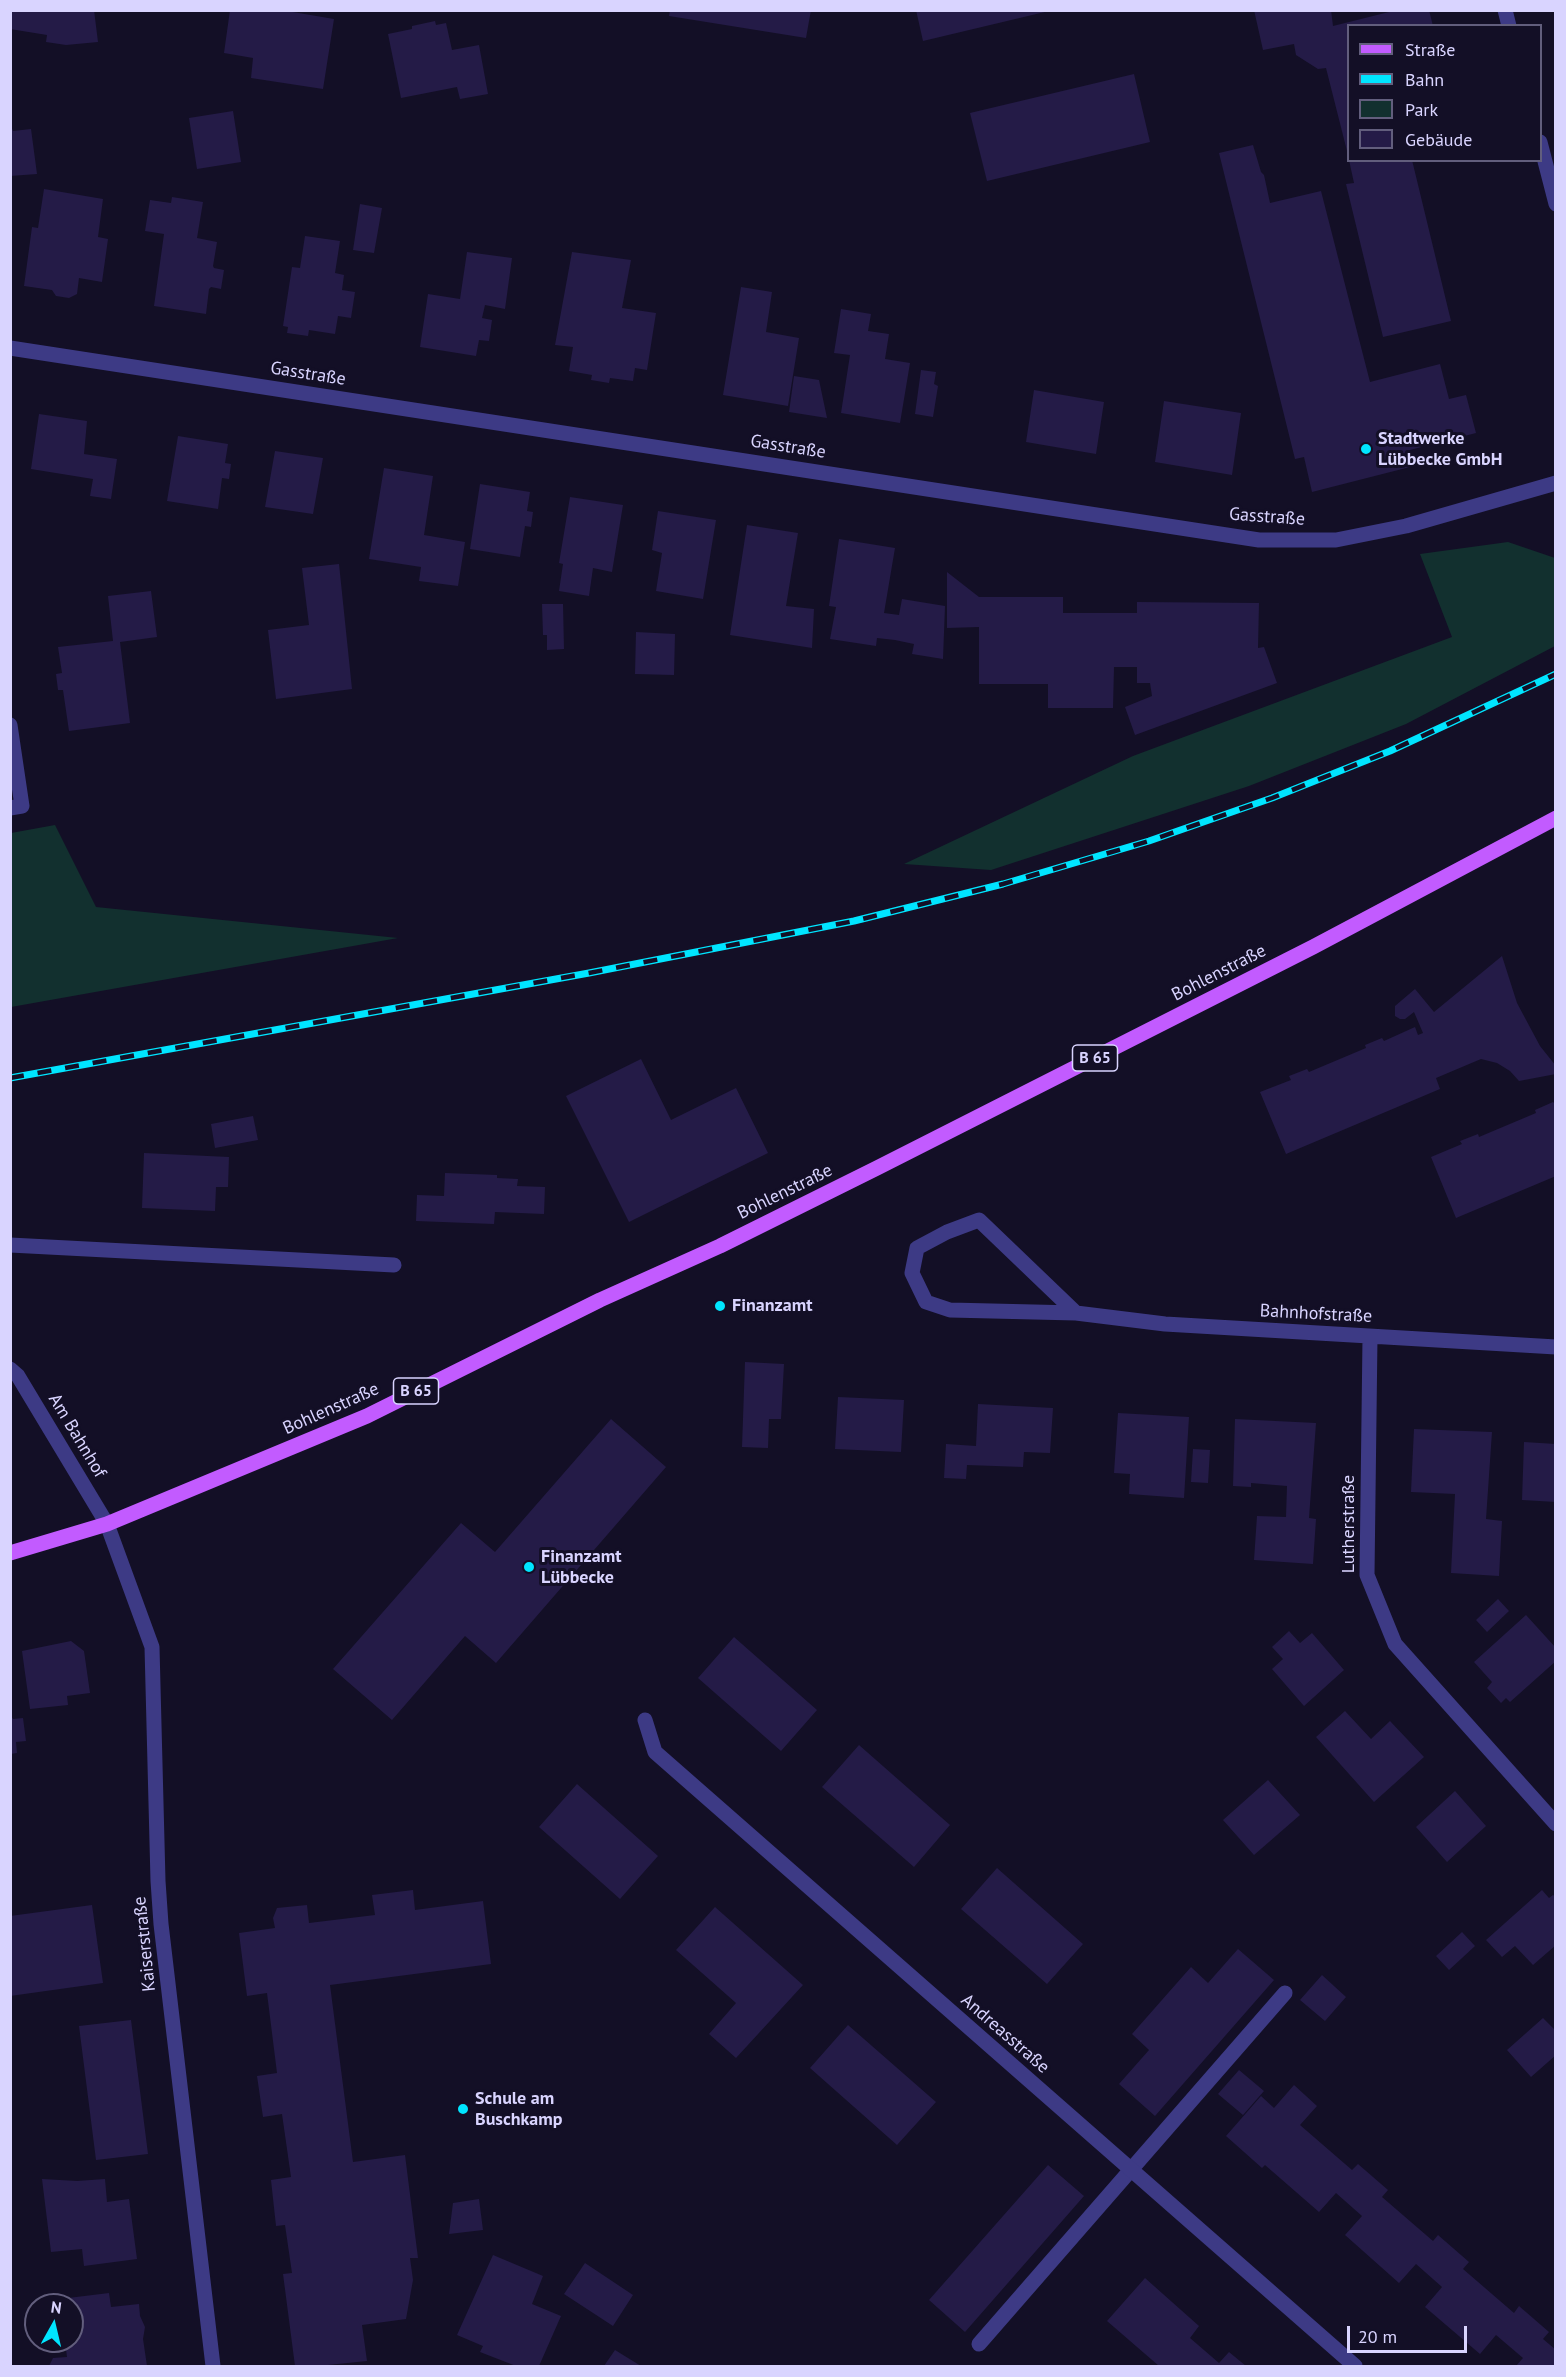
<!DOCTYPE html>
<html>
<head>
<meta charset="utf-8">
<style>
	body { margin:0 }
	#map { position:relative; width:1566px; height:2377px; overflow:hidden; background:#130f26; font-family:"PT Sans",sans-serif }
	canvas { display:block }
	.frame { position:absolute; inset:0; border:12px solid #d9d4ff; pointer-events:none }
	.legend { position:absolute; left:1347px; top:24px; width:195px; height:138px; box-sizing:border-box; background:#130f26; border:2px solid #625e7d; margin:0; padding:8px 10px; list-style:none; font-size:18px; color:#d9d4ff }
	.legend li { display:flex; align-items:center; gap:12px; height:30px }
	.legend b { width:30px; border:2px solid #625e7d }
	.north { position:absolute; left:24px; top:2293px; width:60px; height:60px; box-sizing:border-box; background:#130f26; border:2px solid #625e7d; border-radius:50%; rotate:8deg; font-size:16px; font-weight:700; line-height:24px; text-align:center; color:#d9d4ff }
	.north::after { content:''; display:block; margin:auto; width:21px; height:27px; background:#00e5ff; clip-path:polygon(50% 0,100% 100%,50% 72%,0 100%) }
	.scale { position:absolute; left:1347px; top:2326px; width:120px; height:27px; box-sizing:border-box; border:3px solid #d9d4ff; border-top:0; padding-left:8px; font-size:18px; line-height:21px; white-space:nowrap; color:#d9d4ff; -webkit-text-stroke:4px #130f26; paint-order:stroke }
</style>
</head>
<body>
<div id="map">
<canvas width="1566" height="2377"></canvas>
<div class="frame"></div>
<ul class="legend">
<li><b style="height:8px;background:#c25bff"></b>Straße</li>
<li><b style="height:8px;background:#00e5ff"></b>Bahn</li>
<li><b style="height:16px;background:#12302f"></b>Park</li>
<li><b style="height:16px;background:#241b47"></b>Gebäude</li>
</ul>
<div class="north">N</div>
<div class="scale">20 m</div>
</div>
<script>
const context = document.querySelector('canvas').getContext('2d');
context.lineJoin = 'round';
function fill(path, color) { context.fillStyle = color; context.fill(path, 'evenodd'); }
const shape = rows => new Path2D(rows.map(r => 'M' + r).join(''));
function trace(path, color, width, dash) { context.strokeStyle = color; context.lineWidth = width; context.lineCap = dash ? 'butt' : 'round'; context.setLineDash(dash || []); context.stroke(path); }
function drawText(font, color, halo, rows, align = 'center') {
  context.font = font + ' "PT Sans",sans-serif'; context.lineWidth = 6; context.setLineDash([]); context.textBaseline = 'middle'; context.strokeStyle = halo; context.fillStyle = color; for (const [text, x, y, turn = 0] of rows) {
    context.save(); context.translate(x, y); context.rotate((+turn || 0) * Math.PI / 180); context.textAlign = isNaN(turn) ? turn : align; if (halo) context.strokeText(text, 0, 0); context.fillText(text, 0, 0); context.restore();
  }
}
const green = shape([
	[1508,542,1555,558,1555,646,1406,724,1249,786,991,870,904,864,1133,756,1452,637,1420,554],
	[55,825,96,907,398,938,11,1007,11,833]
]);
const building = shape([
	[10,10,94,10,98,42,66,45,46,42,47,35,10,29],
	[230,10,281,10,334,19,323,89,251,78,253,58,224,53],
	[670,10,811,10,806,38,669,16],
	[916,10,1049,10,1049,11,923,41],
	[1254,10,1331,10,1333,26,1397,10,1429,10,1433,26,1348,26,1348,155,1326,68,1318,69,1296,55,1294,44,1263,50],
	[435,21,436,25,446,23,452,50,479,45,488,94,460,99,457,87,401,98,388,34,412,29,412,26],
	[1134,74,1150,142,987,181,970,113],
	[233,111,241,162,197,169,189,118],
	[10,123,13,131,31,129,37,174,10,176],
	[1253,145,1261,172,1264,175,1270,203,1321,191,1370,382,1440,364,1449,399,1466,395,1476,433,1406,451,1410,467,1312,492,1304,457,1295,459,1219,153],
	[1349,160,1412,160,1451,321,1383,337,1346,184,1354,183],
	[44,189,103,199,98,237,108,239,102,282,79,278,77,294,69,298,56,296,52,290,24,286,32,227,38,228],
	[172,197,203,202,197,238,217,242,213,266,214,268,224,270,221,289,211,287,209,289,206,314,154,306,164,234,145,231,150,200,171,203],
	[360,204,382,208,374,253,353,250],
	[305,236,340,241,335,273,344,275,342,290,355,292,351,318,338,316,335,334,309,330,308,336,287,333,288,327,283,326,292,267,300,268],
	[467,252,512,258,505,309,485,305,482,318,492,320,489,341,479,340,476,356,420,347,428,294,460,299],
	[572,252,631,260,622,308,656,313,647,370,635,368,633,381,610,378,609,383,591,380,592,375,569,371,573,347,555,345],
	[741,287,772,292,766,332,799,338,788,406,723,395],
	[841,309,871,314,868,331,889,334,885,359,910,363,900,423,841,413,850,355,834,353],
	[921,370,936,372,934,384,938,386,933,417,915,414],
	[794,376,819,380,827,418,789,412],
	[1034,390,1104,402,1096,454,1026,442],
	[1164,401,1241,413,1232,475,1155,462],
	[39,414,87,421,84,454,117,459,111,499,90,496,93,479,31,469],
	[178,436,228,444,225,463,231,464,229,479,222,478,218,509,167,501],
	[275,451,323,458,313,514,265,507],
	[384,468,433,476,424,535,465,542,458,586,419,581,421,567,369,559],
	[480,484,530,492,527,511,533,512,531,527,525,526,520,557,470,549],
	[570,497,623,505,612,572,593,568,589,596,559,591,563,564,559,563],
	[658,511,716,520,703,599,656,591,662,553,652,550],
	[747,525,798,533,786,606,814,609,812,648,730,635],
	[839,539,895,548,884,613,899,615,902,599,945,606,943,659,912,654,914,644,895,640,877,638,876,646,830,639,836,607,829,606],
	[339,564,352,689,276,699,268,630,309,625,302,568],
	[947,572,979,597,1063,597,1063,613,1137,613,1137,602,1259,603,1258,648,1264,647,1277,683,1135,735,1125,707,1152,696,1150,683,1137,683,1137,667,1114,667,1113,708,1048,708,1048,684,979,684,979,627,947,628],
	[151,591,157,637,120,642,130,723,69,731,63,690,58,690,56,674,62,673,58,647,113,641,108,596],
	[542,604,563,604,564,649,547,650,547,635,543,635],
	[636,632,675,634,674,675,635,674],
	[1502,956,1517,1003,1540,1046,1556,1066,1556,1074,1519,1081,1510,1071,1497,1063,1481,1059,1436,1078,1440,1089,1286,1154,1260,1092,1291,1080,1289,1076,1307,1069,1309,1072,1366,1048,1365,1045,1382,1038,1384,1041,1415,1027,1418,1035,1423,1033,1414,1012,1405,1019,1400,1019,1395,1016,1395,1006,1415,989,1434,1012],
	[641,1059,671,1120,736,1088,768,1153,629,1222,566,1096],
	[1553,1102,1556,1105,1556,1176,1456,1218,1431,1157,1462,1144,1460,1141,1478,1134,1479,1137,1536,1113,1535,1110],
	[253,1116,258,1140,215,1148,211,1124],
	[144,1153,229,1157,228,1187,216,1187,215,1211,142,1208],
	[445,1173,497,1175,497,1178,518,1179,517,1186,545,1187,544,1214,495,1212,494,1224,416,1221,417,1195,444,1196],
	[745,1362,784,1364,781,1419,769,1419,768,1448,742,1447],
	[838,1397,904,1400,901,1452,835,1449],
	[978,1404,1053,1408,1050,1453,1024,1452,1023,1467,967,1465,966,1479,944,1478,946,1444,976,1446],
	[1118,1413,1189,1417,1184,1498,1129,1494,1130,1474,1114,1473],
	[611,1419,666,1467,496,1663,465,1636,392,1720,333,1669,461,1523,495,1552],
	[1235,1419,1316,1423,1309,1518,1316,1519,1313,1564,1254,1560,1257,1516,1286,1517,1287,1486,1251,1483,1251,1487,1233,1486],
	[1414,1429,1492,1432,1486,1519,1502,1521,1499,1576,1451,1573,1455,1494,1411,1492],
	[1524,1442,1556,1444,1556,1502,1522,1500],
	[1193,1449,1210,1450,1208,1483,1191,1482],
	[1498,1599,1509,1611,1487,1632,1476,1620],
	[1526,1615,1556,1648,1556,1661,1510,1702,1506,1698,1501,1703,1487,1688,1492,1682,1474,1662],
	[1289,1631,1300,1643,1312,1633,1344,1670,1304,1706,1272,1669,1283,1659,1272,1647],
	[734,1637,817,1710,781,1751,698,1678],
	[71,1641,84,1651,90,1693,67,1696,68,1705,30,1709,22,1651],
	[1345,1711,1371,1739,1390,1721,1424,1757,1374,1802,1316,1737],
	[10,1714,13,1719,23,1718,26,1741,16,1742,17,1753,10,1754],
	[859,1745,950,1825,914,1867,822,1787],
	[1268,1780,1300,1815,1254,1855,1223,1820],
	[577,1784,658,1856,620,1899,539,1827],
	[1455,1791,1486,1826,1447,1862,1416,1827],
	[997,1868,1083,1944,1047,1984,961,1909],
	[413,1890,415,1910,483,1901,491,1964,330,1985,353,2162,405,2155,418,2258,410,2258,413,2280,406,2319,362,2325,367,2361,318,2366,295,2366,283,2274,292,2273,285,2225,276,2226,271,2180,291,2177,282,2114,263,2117,257,2076,277,2073,267,1993,247,1996,239,1933,275,1928,273,1918,277,1908,307,1905,309,1923,375,1915,372,1895],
	[1542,1890,1549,1898,1553,1895,1556,1897,1556,1945,1533,1965,1515,1946,1502,1957,1486,1940],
	[92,1905,103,1983,10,1996,10,1916],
	[715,1907,803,1985,736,2058,709,2034,736,2003,676,1950],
	[1462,1932,1475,1946,1449,1970,1436,1956],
	[1238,1949,1274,1980,1155,2116,1119,2084,1149,2050,1132,2034,1191,1967,1208,1983],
	[1322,1975,1346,1997,1325,2021,1300,2000],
	[1543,2018,1556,2031,1556,2055,1531,2077,1507,2050],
	[131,2020,148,2154,96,2160,79,2026],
	[848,2025,936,2102,897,2145,810,2068],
	[1239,2070,1264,2091,1243,2115,1218,2094],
	[1294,2085,1317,2106,1300,2125,1352,2170,1358,2164,1388,2190,1382,2197,1433,2241,1438,2235,1469,2262,1463,2269,1514,2313,1519,2306,1549,2332,1543,2339,1556,2350,1556,2366,1516,2366,1523,2358,1496,2335,1480,2354,1425,2307,1442,2287,1416,2264,1399,2283,1345,2235,1362,2216,1336,2193,1319,2212,1265,2165,1262,2168,1226,2136,1261,2096,1274,2108],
	[1048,2165,1084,2196,965,2332,929,2300],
	[42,2179,77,2181,105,2179,107,2202,129,2199,137,2259,84,2266,82,2249,51,2252],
	[479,2199,483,2230,449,2234,453,2203],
	[493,2255,543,2276,532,2304,561,2316,539,2366,516,2366,480,2352,483,2346,457,2335],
	[585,2263,633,2295,613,2326,564,2294],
	[1145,2278,1199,2326,1190,2338,1219,2363,1229,2352,1246,2366,1168,2366,1166,2365,1159,2366,1107,2321],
	[109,2293,111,2307,139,2304,140,2316,145,2327,143,2339,147,2366,49,2366,53,2358,67,2357,65,2341,72,2341,72,2305,61,2305,60,2299],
	[615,2350,641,2366,604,2366]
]);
const service = shape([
	[10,1245,394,1265],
	[10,1369,18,1376,107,1524],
	[979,2344,1285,1993]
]);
const minor = shape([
	[10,348,1259,540,1336,540,1406,526,1556,483],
	[10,725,22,806,10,808],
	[1076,1313,979,1220,947,1232,917,1248,912,1273,926,1302,950,1310,1076,1313,1165,1324,1556,1347],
	[1370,1337,1367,1575,1395,1644,1556,1824],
	[107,1524,152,1647,158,1881,161,1924,213,2366],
	[645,1720,655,1752,1355,2366]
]);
const tertiary = shape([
	[1505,10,1509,26],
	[1540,142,1556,204]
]);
const primary = shape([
	[10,1553,107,1524,367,1416,600,1300,720,1246,877,1168,1313,947,1556,818]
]);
const rail = shape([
	[10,1078,589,973,854,921,1003,884,1149,841,1272,798,1390,751,1556,674]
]);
const markers = [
	[1366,449,6,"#00e5ff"],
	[720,1306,6,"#00e5ff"],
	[529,1567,6,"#00e5ff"],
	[463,2109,6,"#00e5ff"]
];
const shields = [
	[1095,1058,45],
	[416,1391,45]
];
const shieldNames = [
	["B 65",1095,1058],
	["B 65",416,1391]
];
const streetNames = [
	["Gasstraße",308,374,9],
	["Gasstraße",788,447,9],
	["Gasstraße",1267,517,4],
	["Bohlenstraße",1219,973,-27],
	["Bohlenstraße",785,1192,-26],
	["Bahnhofstraße",1316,1314,3],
	["Bohlenstraße",331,1409,-24],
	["Am Bahnhof",77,1436,59],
	["Lutherstraße",1349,1524,-90],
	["Kaiserstraße",145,1944,-96],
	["Andreasstraße",1005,2034,41]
];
const poiNames = [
	["Stadtwerke",1378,439],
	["Lübbecke GmbH",1378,460],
	["Finanzamt",732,1306],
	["Finanzamt",541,1557],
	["Lübbecke",541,1578],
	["Schule am",475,2099],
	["Buschkamp",475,2120]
];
fill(green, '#12302f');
fill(building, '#241b47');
trace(service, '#3d3a85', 15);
trace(minor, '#3d3a85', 15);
trace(tertiary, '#3d3a85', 15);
trace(primary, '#c25bff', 15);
trace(rail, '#00e5ff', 7);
trace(rail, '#130f26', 4.5, [14]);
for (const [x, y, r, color] of markers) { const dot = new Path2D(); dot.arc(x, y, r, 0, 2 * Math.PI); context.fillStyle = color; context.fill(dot); trace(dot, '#130f26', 2); }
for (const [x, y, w] of shields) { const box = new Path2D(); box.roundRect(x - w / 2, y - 13, w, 26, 4.5); context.fillStyle = '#130f26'; context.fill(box); trace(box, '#d9d4ff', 1.5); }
drawText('bold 16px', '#d9d4ff', null, shieldNames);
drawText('18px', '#d9d4ff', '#130f26', streetNames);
drawText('bold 18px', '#d9d4ff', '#130f26', poiNames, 'left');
</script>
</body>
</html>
